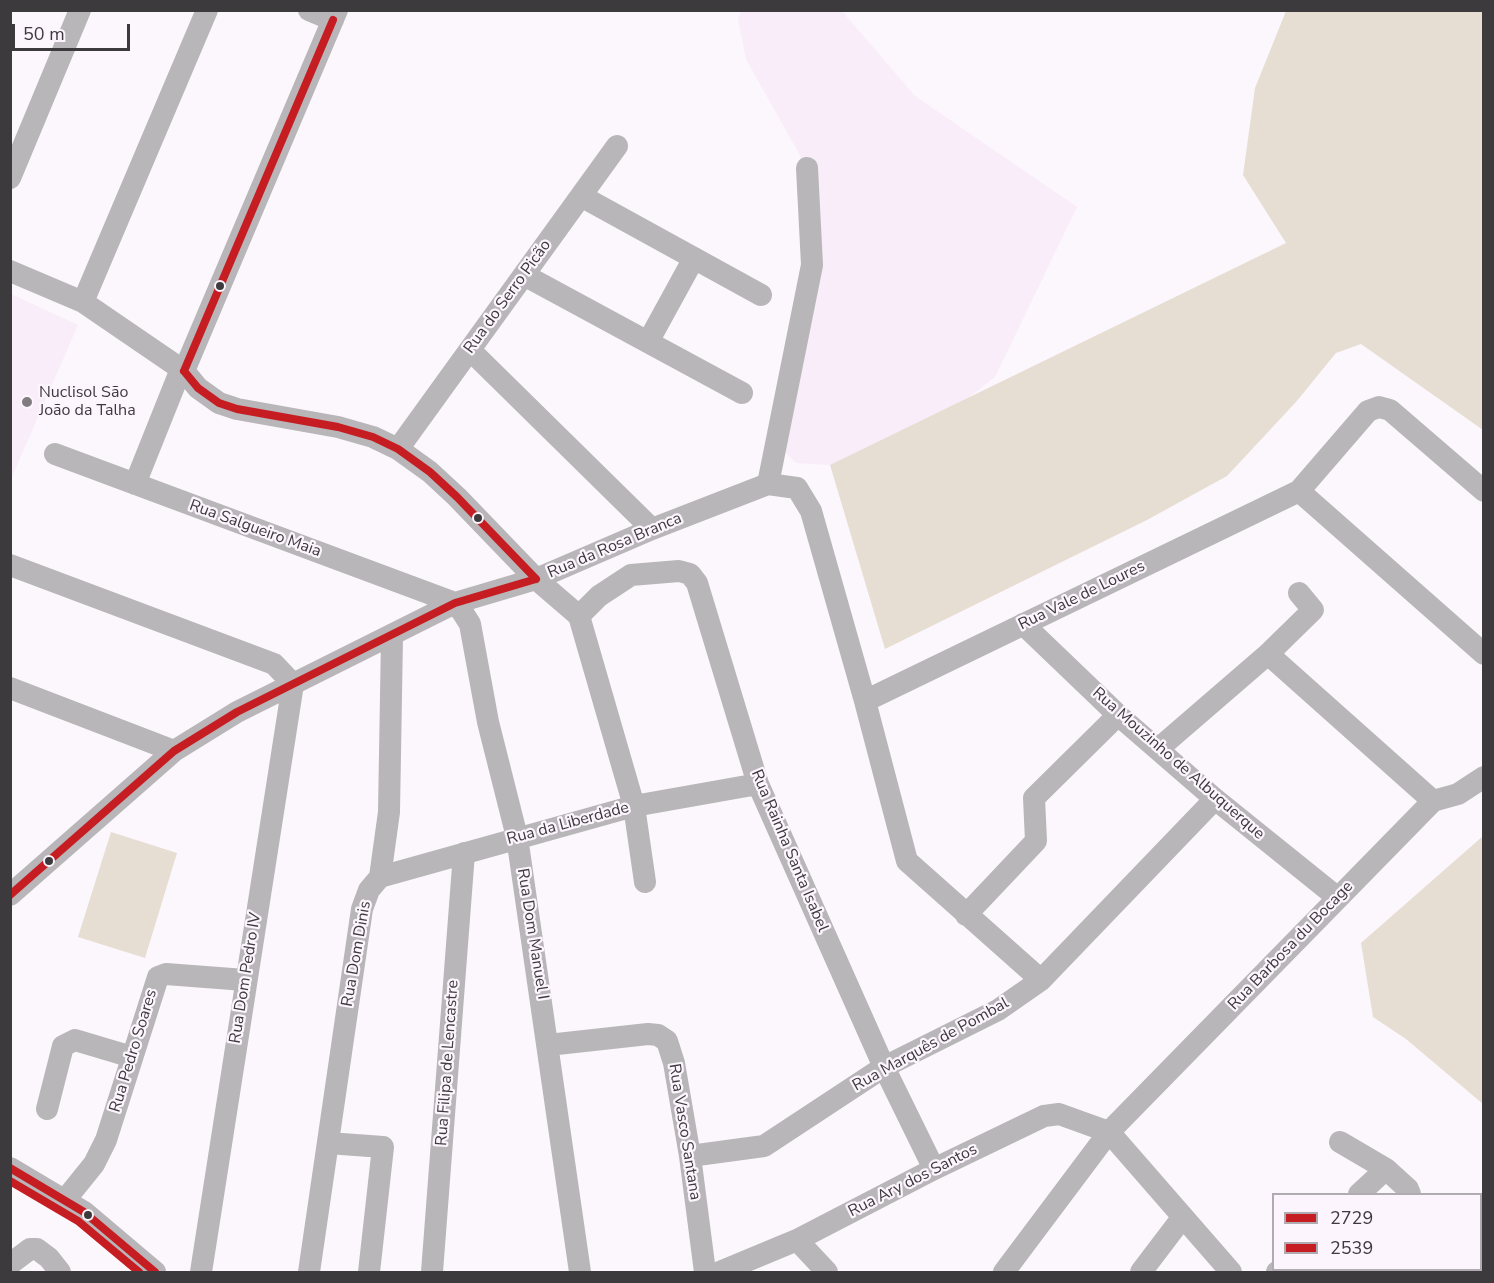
<!DOCTYPE html>
<html>
<head>
<meta charset="utf-8">
<style>
	body { margin:0 }
	#map { position:relative; width:1494px; height:1283px; overflow:hidden; background:#fcf7fc; font-family:"Nunito Sans",sans-serif }
	canvas { display:block }
	.frame { position:absolute; inset:0; border:12px solid #3d3a3e; pointer-events:none }
	.legend { position:absolute; left:1272px; top:1193px; width:210px; height:78px; box-sizing:border-box; background:#fdf5fe; border:2px solid #b0aab1; margin:0; padding:8px 10px; list-style:none; font-size:18px; color:#3d3a3e }
	.legend li { display:flex; align-items:center; gap:12px; height:30px }
	.legend b { width:30px; border:2px solid #b0aab1 }
	.scale { position:absolute; left:12px; top:24px; width:118px; height:27px; box-sizing:border-box; border:3px solid #3d3a3e; border-top:0; padding-left:8px; font-size:18px; line-height:21px; white-space:nowrap; color:#3d3a3e; -webkit-text-stroke:4px #fdf5fe; paint-order:stroke }
</style>
</head>
<body>
<div id="map">
<canvas width="1494" height="1283"></canvas>
<div class="frame"></div>
<ul class="legend">
<li><b style="height:8px;background:#c61d23"></b>2729</li>
<li><b style="height:8px;background:#c61d23"></b>2539</li>
</ul>
<div class="scale">50 m</div>
</div>
<script>
const context = document.querySelector('canvas').getContext('2d');
context.lineJoin = 'round';
function fill(path, color) { context.fillStyle = color; context.fill(path, 'evenodd'); }
const shape = rows => new Path2D(rows.map(r => 'M' + r).join(''));
function trace(path, color, width, dash) { context.strokeStyle = color; context.lineWidth = width; context.lineCap = dash ? 'butt' : 'round'; context.setLineDash(dash || []); context.stroke(path); }
function drawText(font, color, halo, rows, align = 'center') {
  context.font = font + ' "Nunito Sans",sans-serif'; context.lineWidth = 4.5; context.setLineDash([]); context.textBaseline = 'middle'; context.strokeStyle = halo; context.fillStyle = color; for (const [text, x, y, turn = 0] of rows) {
    context.save(); context.translate(x, y); context.rotate((+turn || 0) * Math.PI / 180); context.textAlign = isNaN(turn) ? turn : align; if (halo) context.strokeText(text, 0, 0); context.fillText(text, 0, 0); context.restore();
  }
}
const built = shape([
	[741,11,842,11,915,96,1077,207,995,377,888,461,830,465,796,463,782,449,812,265,807,168,746,59,738,19],
	[11,294,78,325,11,479]
]);
const green = shape([
	[1286,11,1483,11,1483,430,1361,344,1336,353,1296,402,1227,476,1147,520,885,649,830,465,1286,243,1243,175,1255,88],
	[111,832,177,853,145,958,78,937],
	[1483,836,1483,1104,1406,1039,1373,1017,1361,943]
]);
const minor = shape([
	[309,10,333,20],
	[10,178,80,10],
	[581,196,761,295],
	[10,271,83,302,184,371,198,388,219,403,237,409,338,427,373,437,398,449,430,472,457,497,536,579,579,616,634,806,645,882],
	[524,275,742,393],
	[83,302,207,10],
	[648,342,694,258],
	[470,350,652,529],
	[184,371,337,10],
	[398,449,617,146],
	[55,454,455,603,463,613,470,624,488,722,517,837,580,1272],
	[135,484,181,369],
	[768,484,797,488,811,511,865,701,907,861,1041,980],
	[768,484,812,265,807,168],
	[1299,491,1484,654],
	[10,565,274,664,293,684,201,1272],
	[579,616,599,596,631,575,679,571,690,574,697,583,758,784,884,1067,934,1169],
	[1023,624,1118,715,1215,799,1338,898],
	[1268,654,1433,801],
	[10,688,174,751],
	[865,701,1299,491,1368,411,1379,407,1390,410,1484,491],
	[1158,749,1268,654,1313,610,1299,593],
	[380,877,634,806,758,784],
	[10,895,174,751,237,712,455,603,536,579,652,529,768,484],
	[966,915,1036,841,1034,798,1118,715],
	[548,1045,648,1034,658,1035,667,1041,674,1063,690,1156,705,1272],
	[47,1109,63,1046,75,1040,132,1057],
	[1340,1142,1386,1169,1408,1189,1410,1194],
	[328,1143,383,1147,369,1272],
	[690,1156,764,1146,884,1067,998,1010,1041,980,1215,799],
	[10,1168,84,1212,155,1272],
	[1359,1194,1386,1169],
	[65,1200,94,1164,106,1140,158,977,166,974,245,980],
	[797,1240,827,1272],
	[10,1264,30,1249,37,1249,49,1258,60,1272],
	[309,1272,362,909,369,890,380,877,389,812,392,637],
	[432,1272,464,853],
	[720,1272,797,1240,934,1169,1044,1116,1059,1114,1109,1132,1231,1272],
	[1004,1272,1109,1132,1433,801,1458,794,1484,777],
	[1141,1272,1182,1218],
	[1277,1272,1280,1270],
	[1406,1272,1408,1270]
]);
const bus1 = shape([
	[184,371,198,388,219,403,237,409,338,427,373,437,398,449,430,472,457,497,536,579],
	[184,371,333,20],
	[10,895,174,751,237,712,455,603,536,579],
	[10,1168,84,1212,155,1272]
]);
const bus2 = shape([
	[10,1181,78,1221,139,1272]
]);
const markers = [
	[220,286,5,"#3d3a3e"],
	[27,402,6,"#807c80"],
	[478,518,5,"#3d3a3e"],
	[49,861,5,"#3d3a3e"],
	[88,1215,5,"#3d3a3e"]
];
const streetNames = [
	["Rua do Serro Picão",508,297,-54],
	["Rua Salgueiro Maia",255,529,20],
	["Rua da Rosa Branca",615,546,-23],
	["Rua Vale de Loures",1082,596,-26],
	["Rua Mouzinho de Albuquerque",1178,764,41],
	["Rua da Liberdade",568,824,-15],
	["Rua Rainha Santa Isabel",789,851,67],
	["Rua Dom Manuel I",532,934,81],
	["Rua Barbosa du Bocage",1291,946,-46],
	["Rua Dom Dinis",357,954,-80],
	["Rua Dom Pedro IV",246,978,-81],
	["Rua Marquês de Pombal",931,1045,-29],
	["Rua Pedro Soares",134,1051,-73],
	["Rua Filipa de Lencastre",448,1063,-86],
	["Rua Vasco Santana",684,1132,81],
	["Rua Ary dos Santos",913,1181,-27]
];
const poiNames = [
	["Nuclisol São",39,393],
	["João da Talha",39,411]
];
fill(built, '#f8edf9');
fill(green, '#e6ded2');
trace(minor, '#b8b6b8', 22);
trace(bus1, '#c61d23', 8);
trace(bus2, '#c61d23', 8);
for (const [x, y, r, color] of markers) { const dot = new Path2D(); dot.arc(x, y, r, 0, 2 * Math.PI); context.fillStyle = color; context.fill(dot); trace(dot, '#fdf5fe', 2); }
drawText('16px', '#3d3a3e', '#fdf5fe', streetNames);
drawText('16px', '#3d3a3e', '#fdf5fe', poiNames, 'left');
</script>
</body>
</html>
